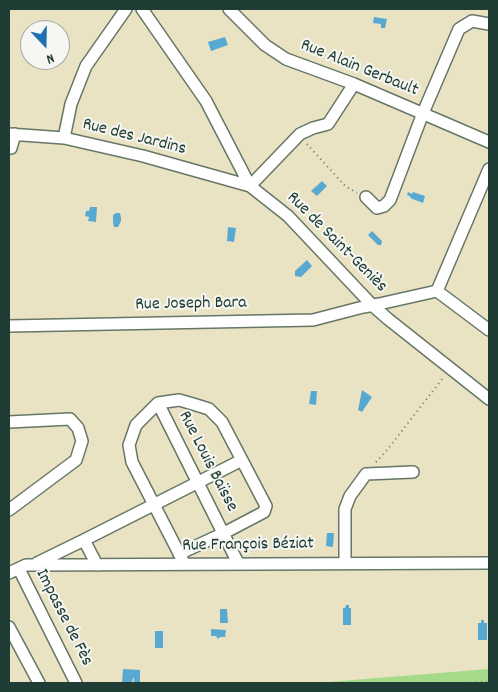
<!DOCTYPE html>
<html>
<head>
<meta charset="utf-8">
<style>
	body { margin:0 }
	#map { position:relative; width:498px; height:692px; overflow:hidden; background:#e9e3c4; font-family:Dekko,sans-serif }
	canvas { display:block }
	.frame { position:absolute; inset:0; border:10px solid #1f3d34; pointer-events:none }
	.north { position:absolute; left:20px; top:20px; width:50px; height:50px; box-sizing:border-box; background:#f6f6f2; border:1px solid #a0aca6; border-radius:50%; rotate:159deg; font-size:14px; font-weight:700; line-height:20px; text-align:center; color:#1f3d34 }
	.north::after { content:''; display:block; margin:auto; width:18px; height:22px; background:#1f6fb2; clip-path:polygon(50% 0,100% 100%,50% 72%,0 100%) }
</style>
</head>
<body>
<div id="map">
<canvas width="498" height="692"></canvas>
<div class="frame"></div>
<div class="north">N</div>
</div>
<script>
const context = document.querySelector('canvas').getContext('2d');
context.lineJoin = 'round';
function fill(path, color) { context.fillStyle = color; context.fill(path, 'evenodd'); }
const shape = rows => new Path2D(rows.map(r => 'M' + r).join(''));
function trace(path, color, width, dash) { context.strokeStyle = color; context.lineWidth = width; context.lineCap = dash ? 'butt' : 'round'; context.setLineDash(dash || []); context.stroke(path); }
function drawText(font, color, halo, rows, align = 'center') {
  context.font = font + ' Dekko,sans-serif'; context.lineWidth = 4; context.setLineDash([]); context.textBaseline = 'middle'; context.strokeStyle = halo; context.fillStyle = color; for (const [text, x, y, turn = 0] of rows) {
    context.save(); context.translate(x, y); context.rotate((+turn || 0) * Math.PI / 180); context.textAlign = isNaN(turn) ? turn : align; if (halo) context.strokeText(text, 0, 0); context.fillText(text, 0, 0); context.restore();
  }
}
const green = shape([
	[489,669,489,683,315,683]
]);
const water = shape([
	[374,17,387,19,385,28,381,28,381,24,373,23],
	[225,37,228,45,211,51,208,42],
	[322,181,327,186,317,196,311,191],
	[408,192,412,194,413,192,425,196,423,203,410,198,411,197,407,195],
	[90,207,97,207,96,222,88,221,89,217,85,216,86,211,89,211],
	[116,213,120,213,121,218,121,221,118,227,114,227,113,222,113,215],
	[228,227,236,228,234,242,227,241],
	[372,231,382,241,381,245,378,245,368,235],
	[307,260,312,266,301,277,295,276,295,271],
	[362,390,372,397,362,412,358,410],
	[311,391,317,391,316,405,309,404],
	[327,533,334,533,333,547,326,546],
	[346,605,349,605,349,608,351,608,351,625,343,625,343,608,345,608],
	[220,609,227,609,228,623,220,623],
	[481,620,484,620,484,623,487,623,487,640,478,640,478,623,481,623],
	[211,629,226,630,225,637,220,637,218,639,216,636,211,636],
	[155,631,163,631,163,648,155,648],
	[123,669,140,670,140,682,134,682,134,678,133,678,132,683,122,683]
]);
const path = shape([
	[307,144,345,186,357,193],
	[376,462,387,450,443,378],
	[466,683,489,682]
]);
const minor = shape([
	[142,9,206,101,250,186,288,216,372,305,388,319,489,399],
	[229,9,265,45,286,59,354,84,489,142],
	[9,134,64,138,143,156,250,186],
	[64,138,71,104,86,66,126,9],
	[9,148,11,148,15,134],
	[250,186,300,134,313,128,328,124,354,84],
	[366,197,377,208,384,206,390,200,423,113,459,29,472,21,489,24],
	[437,291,489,330],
	[9,326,313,320,363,307,379,304,437,291,489,169],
	[158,403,179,400,193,404,209,409,222,422,266,506,264,512,224,533,179,554],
	[158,403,136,425,129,445,132,462,183,561],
	[158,403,238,563],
	[9,422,70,419,78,428,82,441,76,460,9,510],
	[84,540,242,460],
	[37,563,84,540,97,565],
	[345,563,345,509,350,496,366,474,413,472],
	[19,569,76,683],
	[9,573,26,565,34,565,489,563],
	[9,627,39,683]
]);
const streetNames = [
	["Rue Alain Gerbault",359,69,22],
	["Rue des Jardins",134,138,14],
	["Rue de Saint-Geniès",336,243,45],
	["Rue Joseph Bara",191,305,-1],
	["Rue Louis Baïsse",207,462,63],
	["Rue François Béziat",248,546,-1],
	["Impasse de Fès",63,618,63]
];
fill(green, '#a5da8a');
fill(water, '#58a9d2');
trace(minor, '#676', 14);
trace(path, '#676', 2, [1, 4]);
trace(minor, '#fff', 11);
drawText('18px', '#1f3d34', '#f6f6f2', streetNames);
</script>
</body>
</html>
